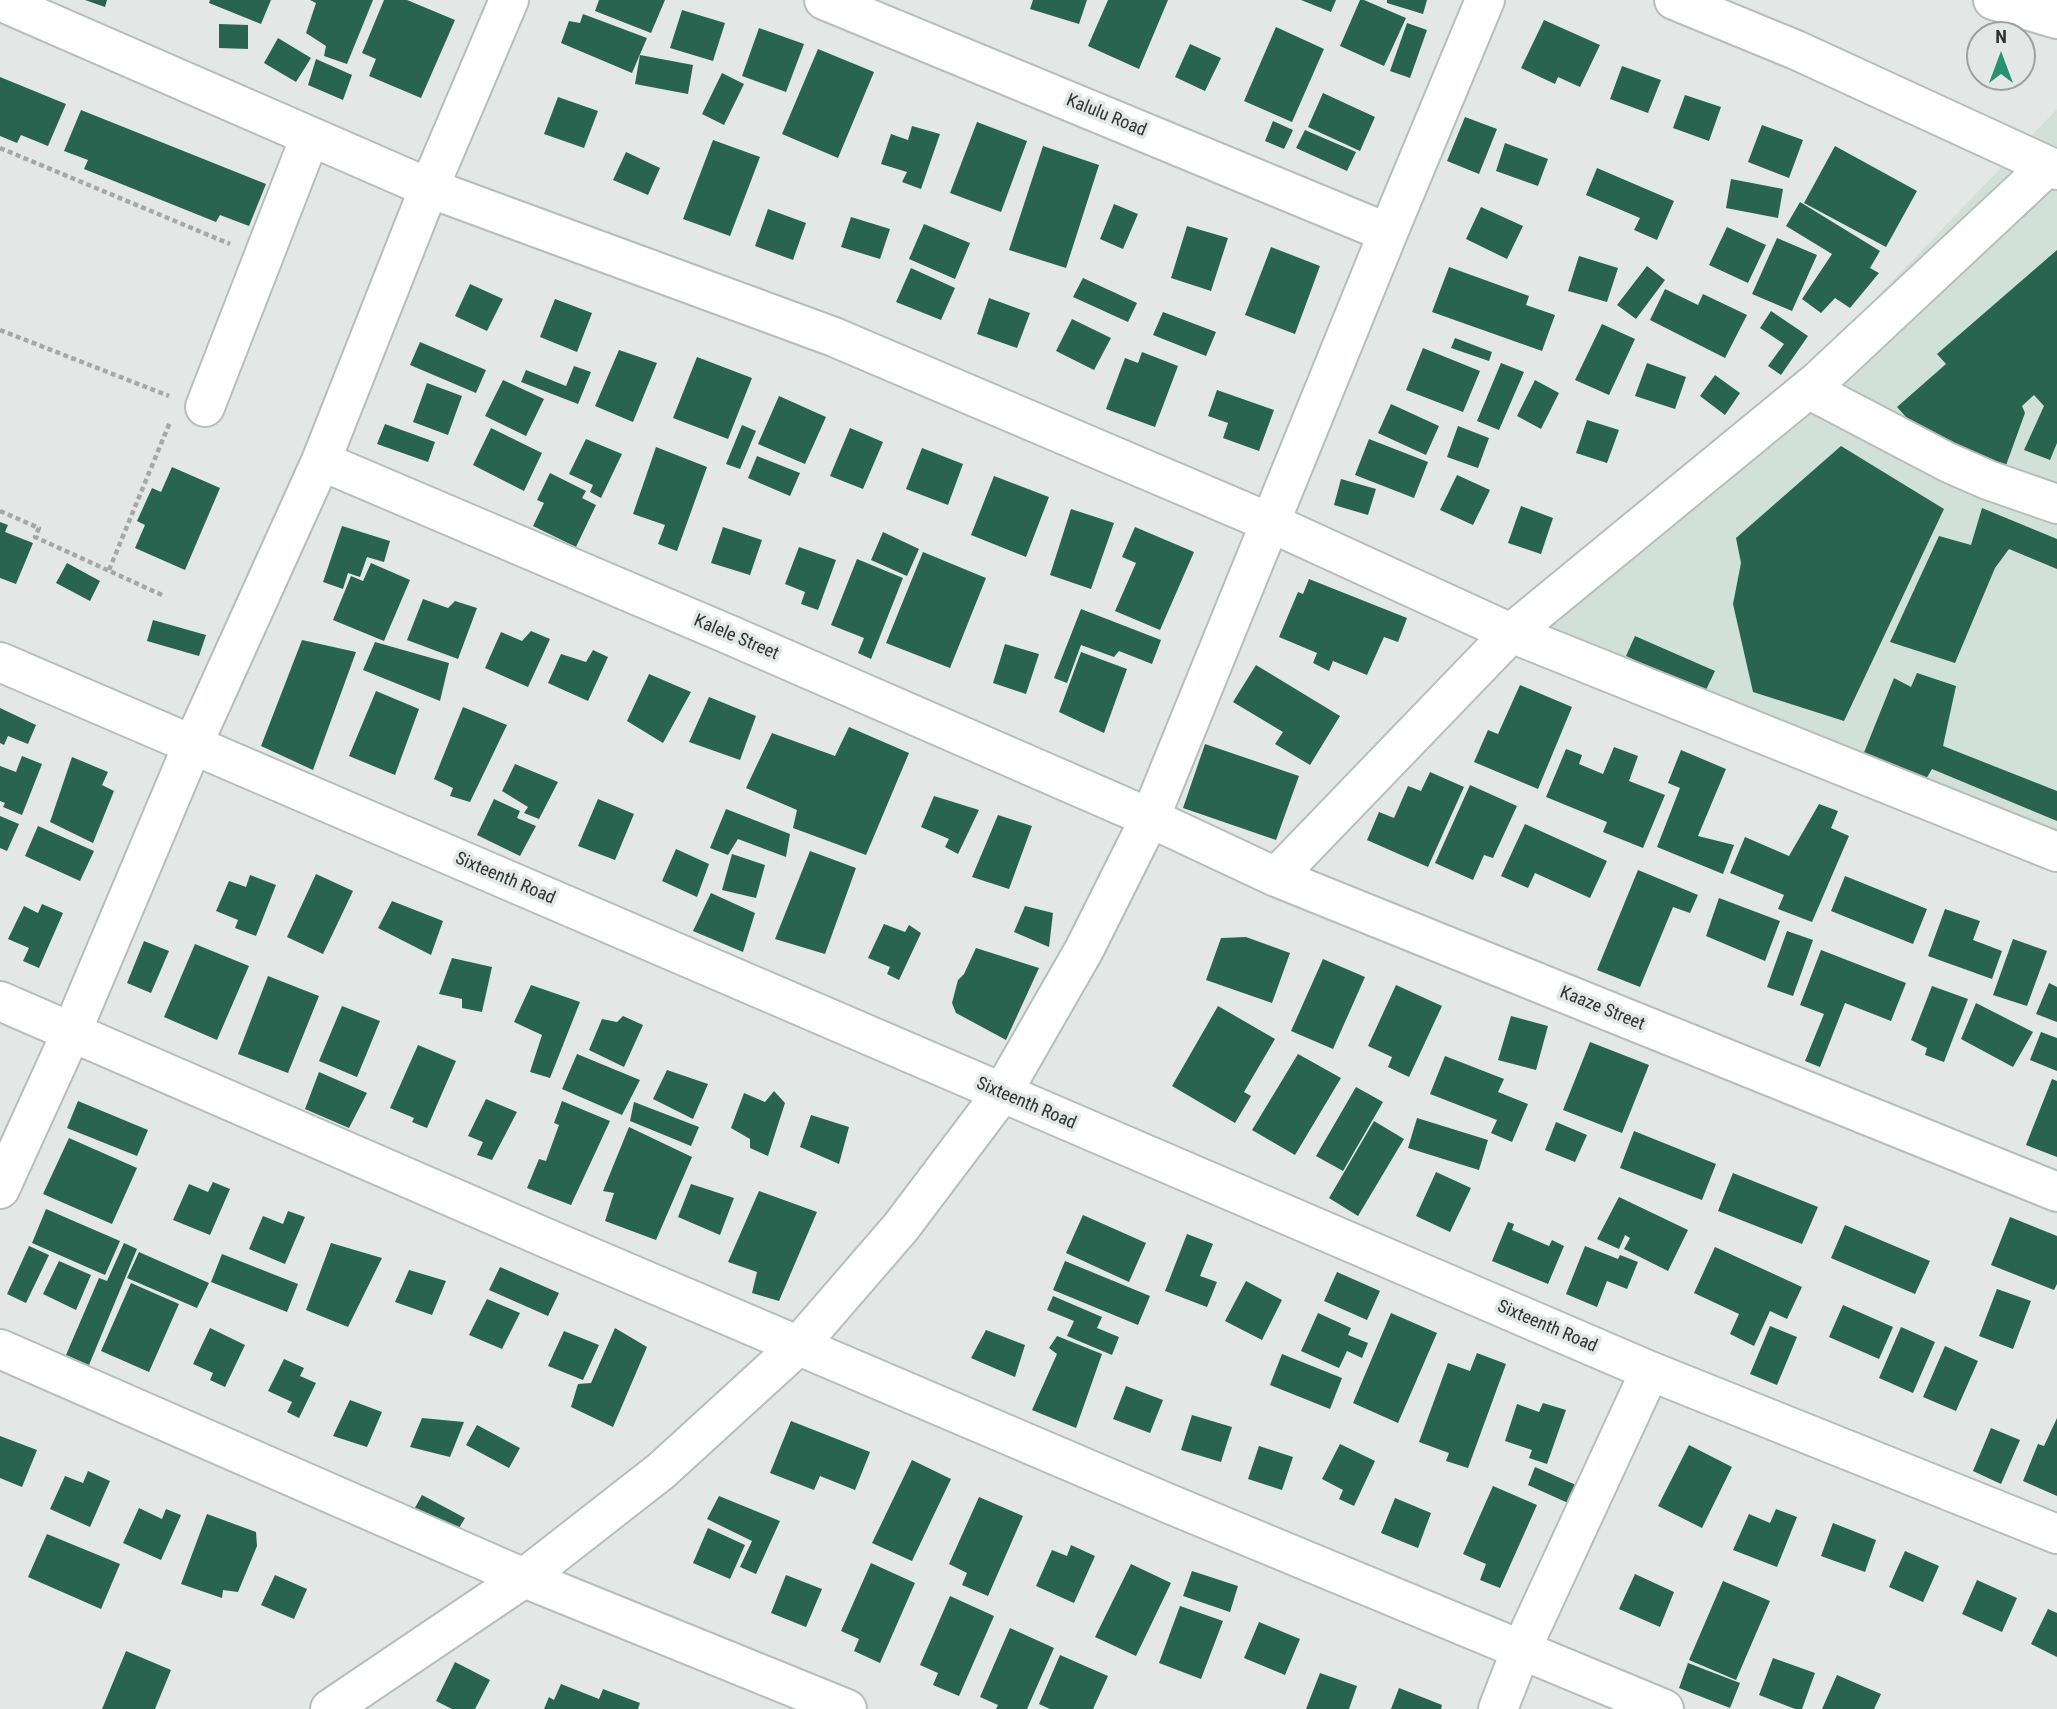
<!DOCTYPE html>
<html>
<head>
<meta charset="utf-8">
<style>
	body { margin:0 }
	#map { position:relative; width:2057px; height:1709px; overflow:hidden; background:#e3e8e6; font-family:"Roboto Condensed",sans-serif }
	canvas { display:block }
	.north { position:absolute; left:1966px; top:21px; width:70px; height:70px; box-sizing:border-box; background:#e3e8e6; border:2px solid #9ca09e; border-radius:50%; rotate:0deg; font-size:19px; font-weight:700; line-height:28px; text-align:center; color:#313332 }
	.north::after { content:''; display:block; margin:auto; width:24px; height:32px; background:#289270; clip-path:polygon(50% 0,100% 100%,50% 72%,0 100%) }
</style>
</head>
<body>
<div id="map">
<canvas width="2057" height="1709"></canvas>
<div class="north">N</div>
</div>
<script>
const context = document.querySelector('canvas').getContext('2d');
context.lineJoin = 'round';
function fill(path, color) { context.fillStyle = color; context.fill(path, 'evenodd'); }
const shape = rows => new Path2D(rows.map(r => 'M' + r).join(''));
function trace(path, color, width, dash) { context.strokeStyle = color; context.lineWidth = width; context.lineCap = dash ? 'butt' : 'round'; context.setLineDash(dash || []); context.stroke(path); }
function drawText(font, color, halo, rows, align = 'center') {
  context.font = font + ' "Roboto Condensed",sans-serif'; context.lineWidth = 7; context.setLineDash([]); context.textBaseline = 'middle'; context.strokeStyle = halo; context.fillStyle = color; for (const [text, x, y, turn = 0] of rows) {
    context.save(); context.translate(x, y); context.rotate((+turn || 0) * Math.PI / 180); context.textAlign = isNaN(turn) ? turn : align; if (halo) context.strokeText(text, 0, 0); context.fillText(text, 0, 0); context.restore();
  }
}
const built = shape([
	[2057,109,2057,838,1538,639,1765,414]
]);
const building = shape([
	[85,0,107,0,105,7],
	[210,0,271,0,261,24,209,3],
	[310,0,373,0,347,64,324,56,326,46,306,33,316,3],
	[384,0,407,0,455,20,421,98,369,76,376,59,362,53],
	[599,0,665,0,651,33,595,11],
	[1033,0,1087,0,1079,24,1030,9],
	[1108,0,1168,0,1139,69,1088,46],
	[1301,0,1336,0,1331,12],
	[1360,0,1364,0,1406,18,1384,66,1340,46],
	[1387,0,1427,0,1423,14,1387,3],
	[682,10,725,23,713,61,670,48],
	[583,14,647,38,632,73,561,43,569,21,580,23],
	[1544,20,1600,45,1580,87,1558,77,1555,84,1521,68],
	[1407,23,1427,30,1410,78,1390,71],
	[219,24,248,25,248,49,219,48],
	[1276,27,1324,49,1292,122,1244,101],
	[759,28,804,44,786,92,742,76],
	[278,38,311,58,296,82,264,63],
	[1190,44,1221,58,1205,91,1175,77],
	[818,49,874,72,838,158,782,134],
	[640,55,693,65,688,94,635,84],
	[316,59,352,75,343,100,308,85],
	[1622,66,1661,80,1648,113,1610,99],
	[722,73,744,84,724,125,702,114],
	[0,77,66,104,48,146,21,135,17,143,0,136],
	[1323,93,1375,117,1360,151,1308,127],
	[1685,95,1721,107,1709,141,1673,128],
	[558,97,598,111,584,148,544,134],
	[81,110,266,184,249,226,220,215,216,222,84,169,88,160,64,151],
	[1465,117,1497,129,1479,174,1447,161],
	[1273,121,1293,130,1284,149,1265,141],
	[977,122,1027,141,1001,212,950,193],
	[1762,125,1803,140,1789,178,1748,162],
	[912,126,940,134,921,189,902,182,907,172,881,164,891,134,908,140],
	[1305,130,1356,152,1347,171,1296,148],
	[713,140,760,157,730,236,683,219],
	[1505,143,1548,159,1538,186,1496,171],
	[1043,146,1099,165,1066,268,1009,250],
	[1835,146,1917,191,1886,247,1804,203],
	[626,152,660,168,648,195,613,180],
	[1597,168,1674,201,1657,240,1634,230,1640,218,1586,195],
	[1731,179,1783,189,1778,218,1726,208],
	[1800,202,1880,251,1870,268,1879,273,1850,308,1835,298,1821,313,1802,299,1832,254,1786,226],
	[1114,204,1138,214,1123,249,1100,239],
	[1481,207,1523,226,1507,259,1466,239],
	[768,209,806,223,793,260,755,246],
	[851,217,890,229,880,259,841,247],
	[924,224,970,243,955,279,909,259],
	[1187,226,1228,238,1211,291,1171,278],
	[1727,227,1766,245,1748,283,1709,265],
	[1777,238,1817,255,1792,311,1752,294],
	[1271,247,1320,266,1295,334,1245,315],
	[2057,250,2057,443,2050,460,2024,450,2044,406,2034,395,2022,406,2025,413,2005,468,1939,454,1897,407,1946,364,1937,354],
	[1579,256,1618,268,1607,302,1568,291],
	[1647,266,1665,280,1636,319,1617,305],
	[1449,267,1529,296,1526,305,1555,315,1542,351,1432,312],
	[911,268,955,288,941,320,896,302],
	[1083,278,1137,303,1128,322,1073,297],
	[470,284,503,299,487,331,455,316],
	[1665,289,1698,305,1703,294,1747,315,1725,358,1650,320],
	[989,298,1030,313,1017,348,977,334],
	[555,299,592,313,577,352,540,337],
	[1771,311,1808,336,1781,375,1768,366,1784,344,1760,328],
	[1163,312,1216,332,1206,356,1153,335],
	[1072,319,1111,338,1094,370,1056,351],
	[1602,324,1635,339,1609,395,1575,380],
	[1455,338,1492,352,1489,361,1451,348],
	[420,342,486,370,476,393,410,365],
	[1423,348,1480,371,1463,412,1406,390],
	[619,350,657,363,633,422,595,406],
	[1142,352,1178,366,1155,427,1106,409,1125,358,1138,363],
	[697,357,752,378,728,439,673,418],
	[1501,363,1524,372,1499,430,1477,421],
	[1647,363,1686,377,1675,409,1635,396],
	[574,366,591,372,578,404,521,382,526,370,566,386],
	[1715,375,1740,393,1725,415,1700,396],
	[503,380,544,399,526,436,485,416],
	[1535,380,1559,393,1541,429,1517,416],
	[427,383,462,396,448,435,413,422],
	[1217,390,1274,410,1259,451,1223,438,1228,423,1208,416],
	[779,396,826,417,805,464,758,444],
	[1391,404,1439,426,1426,455,1378,433],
	[1587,420,1619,430,1607,463,1576,453],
	[385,424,435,442,428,462,377,444],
	[742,425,756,431,740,469,726,464],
	[1458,426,1489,438,1478,468,1447,457],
	[491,428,542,453,524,491,473,465],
	[850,428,883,442,863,489,830,476],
	[586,439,622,454,601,498,590,492,593,485,569,474],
	[1369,439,1428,462,1414,498,1355,475],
	[1841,446,1944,509,1844,721,1753,692,1733,604,1741,563,1736,538],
	[656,447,707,467,677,551,658,544,665,525,633,514],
	[922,448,963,464,948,505,906,489],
	[757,456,800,473,790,496,748,478],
	[172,467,220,488,185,570,135,548,145,525,137,521,152,488,161,492],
	[550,473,586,491,582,498,596,505,576,547,533,526,544,503,537,500],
	[1457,475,1490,490,1473,525,1440,510],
	[994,476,1049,497,1026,557,971,535],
	[1341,479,1376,489,1368,515,1334,505],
	[1521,506,1553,518,1541,554,1508,543],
	[1982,508,2057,539,2057,569,2009,549,1995,568,1955,663,1890,642,1939,536,1971,545],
	[1071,509,1114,523,1091,589,1050,575],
	[0,522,8,525,5,532,33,543,16,584,0,578],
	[342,526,390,541,384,562,367,557,360,577,348,573,343,589,323,582],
	[723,527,762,540,750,575,711,563],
	[1135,527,1194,552,1160,630,1115,611,1136,563,1122,557],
	[883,532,919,549,907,576,871,560],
	[799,547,836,560,818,610,801,604,805,592,785,584],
	[923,552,986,578,950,668,886,643],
	[857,559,903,578,871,659,858,653,864,638,831,625],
	[67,563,100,581,90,601,56,583],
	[371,563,410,580,384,641,333,620,351,576,363,581],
	[1309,579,1407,618,1398,642,1384,637,1367,675,1333,661,1329,671,1313,663,1317,653,1279,637,1298,592,1303,594],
	[423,599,448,608,455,601,477,608,458,659,407,640],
	[1081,609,1161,640,1152,664,1119,651,1114,657,1081,645,1067,683,1054,678],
	[153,620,206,635,199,656,147,641],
	[531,631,550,639,528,687,485,668,501,632,522,641],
	[1635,636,1715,671,1705,692,1626,656],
	[302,640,356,652,313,770,261,746],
	[375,642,449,663,440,701,363,670],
	[1005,644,1039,654,1026,694,993,683],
	[593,650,608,657,588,701,548,683,561,654,586,662],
	[1081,652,1127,669,1104,733,1059,712],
	[1256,665,1340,716,1310,765,1275,744,1283,732,1233,702],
	[1917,673,1956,686,1943,746,2057,791,2057,821,1932,769,1926,779,1863,755,1894,678,1911,687],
	[649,674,691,692,663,743,627,721],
	[1520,685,1572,707,1538,789,1474,762,1488,730,1498,734],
	[376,691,419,709,395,775,349,756],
	[709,697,756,716,740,760,689,742],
	[463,707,507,725,470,802,450,796,453,788,434,779],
	[0,708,36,725,28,744,8,736,4,745,0,743],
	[849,727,909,753,866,855,793,828,797,810,746,788,772,733,835,756],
	[1205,744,1299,776,1276,840,1183,808],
	[1614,747,1638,756,1629,781,1665,795,1643,848,1603,832,1607,822,1546,797,1566,749,1582,755,1579,764,1603,774],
	[1681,750,1726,769,1698,836,1734,845,1723,874,1657,847,1680,788,1668,783],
	[22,756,42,764,22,815,3,807,5,803,0,801,0,766,16,772],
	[72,757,108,772,102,785,114,791,93,843,50,822],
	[515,764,558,782,539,819,524,813,528,807,502,791],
	[1430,772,1464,787,1428,867,1367,840,1379,812,1394,818,1408,786,1421,791],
	[1470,785,1517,806,1493,858,1484,855,1473,880,1435,863],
	[934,796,979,810,958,854,945,847,949,839,921,827],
	[494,799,520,811,517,818,536,826,520,856,477,835],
	[598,799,634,814,615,860,578,846],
	[1819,804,1838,811,1831,828,1849,836,1812,922,1778,909,1784,895,1730,873,1745,837,1789,856],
	[726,809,790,834,786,857,738,839,728,855,710,848],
	[998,815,1032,826,1009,889,972,877],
	[0,816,19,824,7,851,0,848],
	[1525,824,1607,861,1590,898,1535,873,1528,888,1501,876],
	[38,826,94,851,80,881,25,856],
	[676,849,709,864,697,897,662,881],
	[810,851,856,868,825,954,775,939],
	[732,854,765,865,756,898,722,890],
	[1638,870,1698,895,1690,913,1673,907,1640,987,1597,970],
	[316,874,353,891,323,954,287,937],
	[250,875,276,885,256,936,235,928,238,920,216,911,229,881,246,887],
	[1845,876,1927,909,1913,944,1831,911],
	[711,893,755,913,743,952,693,931],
	[1719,898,1780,921,1765,961,1706,936],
	[392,901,443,921,431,955,378,928],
	[42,904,63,913,39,968,23,961,29,948,8,939,24,906,38,913],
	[1025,906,1053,913,1049,947,1014,932],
	[1945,909,1980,921,1973,940,2002,951,1992,979,1928,956],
	[884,924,905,932,909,925,921,933,899,980,887,974,890,967,868,958],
	[1787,931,1813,940,1793,996,1767,987],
	[1246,937,1290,953,1272,1003,1206,980,1221,938],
	[2013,939,2047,951,2027,1006,1993,995],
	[144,941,169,951,151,993,127,983],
	[195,944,249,966,217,1040,164,1017],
	[976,948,1039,968,1006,1040,956,1013,952,1003,958,980,964,974],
	[1821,950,1906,983,1891,1021,1845,1003,1820,1067,1805,1061,1824,1014,1800,1005],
	[452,958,492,967,482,1012,462,1008,462,999,439,994],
	[1323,959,1365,977,1333,1049,1291,1031],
	[268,976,319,996,288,1073,238,1054],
	[2049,983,2057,987,2057,1022,2036,1014],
	[531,985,580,1002,550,1078,530,1072,542,1035,514,1022],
	[1396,985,1442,1006,1409,1077,1388,1067,1392,1057,1368,1046],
	[1932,986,1968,999,1944,1062,1925,1055,1927,1048,1911,1040],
	[1976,1003,2033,1032,2013,1067,1961,1039],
	[342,1006,380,1021,357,1077,319,1061],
	[1218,1006,1275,1039,1244,1092,1251,1096,1235,1123,1172,1086],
	[623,1016,643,1025,624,1067,589,1050,602,1019,617,1022],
	[1511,1016,1548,1026,1536,1070,1498,1060],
	[2041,1032,2057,1038,2057,1071,2030,1060],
	[1590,1042,1649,1065,1622,1133,1563,1110],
	[418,1045,456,1061,427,1128,412,1122,414,1118,390,1108],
	[577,1054,640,1080,622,1115,562,1089],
	[1298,1054,1341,1078,1295,1155,1252,1130],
	[1445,1056,1504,1079,1498,1092,1528,1104,1512,1142,1491,1133,1497,1120,1430,1094],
	[667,1070,708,1084,693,1119,653,1099],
	[319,1072,367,1093,349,1128,305,1109],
	[2052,1079,2057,1081,2057,1157,2026,1145],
	[1356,1087,1383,1102,1343,1171,1316,1156],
	[774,1091,785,1103,768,1156,750,1148,750,1139,731,1128,744,1093,765,1102],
	[486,1099,517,1112,492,1160,477,1155,483,1142,468,1136],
	[78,1101,148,1130,137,1156,67,1128],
	[562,1101,610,1121,571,1205,527,1188,539,1159,546,1161,559,1125,554,1123],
	[634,1102,699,1127,691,1146,630,1121],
	[811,1115,849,1127,839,1164,800,1147],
	[1417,1118,1488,1140,1479,1170,1408,1148],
	[1374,1121,1404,1139,1358,1216,1329,1198],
	[1556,1122,1587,1135,1575,1162,1545,1150],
	[629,1127,692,1157,656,1240,605,1221,614,1193,603,1191],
	[1634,1131,1716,1164,1702,1200,1620,1168],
	[69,1138,137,1168,112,1224,43,1194],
	[1436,1172,1471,1188,1450,1232,1416,1216],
	[1733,1173,1818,1207,1802,1244,1718,1211],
	[213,1182,230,1189,210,1235,173,1220,189,1184,208,1192],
	[691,1184,734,1198,720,1235,678,1217],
	[759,1191,817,1212,779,1301,752,1293,757,1272,728,1262],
	[1619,1197,1688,1230,1668,1271,1624,1249,1630,1238,1625,1235,1619,1249,1597,1239],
	[46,1209,120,1241,105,1275,32,1243],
	[288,1211,305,1217,285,1264,249,1249,263,1216,283,1224],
	[1083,1215,1146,1243,1129,1282,1066,1253],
	[2010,1217,2057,1236,2057,1284,2054,1290,1991,1265],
	[1508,1222,1514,1224,1512,1230,1549,1246,1552,1240,1564,1246,1548,1284,1492,1261],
	[1845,1225,1930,1261,1915,1294,1831,1258],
	[1187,1234,1213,1244,1200,1276,1217,1282,1207,1307,1165,1291],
	[124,1243,137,1249,89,1365,66,1355,99,1278,107,1281],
	[331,1243,382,1258,348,1327,306,1310],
	[29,1246,49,1255,26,1303,7,1294],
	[1585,1246,1618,1259,1620,1255,1638,1262,1627,1289,1607,1281,1597,1307,1566,1294],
	[1715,1247,1802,1287,1787,1319,1770,1311,1754,1346,1730,1334,1739,1314,1694,1293],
	[139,1252,209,1283,197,1308,127,1278],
	[222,1254,298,1284,287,1312,211,1282],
	[59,1261,91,1275,76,1310,43,1294],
	[1065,1261,1150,1296,1138,1325,1053,1290],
	[500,1267,559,1293,548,1316,489,1290],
	[409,1270,446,1281,432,1315,395,1302],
	[1337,1272,1380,1291,1367,1320,1324,1301],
	[1246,1281,1282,1300,1262,1340,1225,1321],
	[131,1283,179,1304,149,1372,101,1351],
	[1997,1289,2031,1301,2013,1349,1979,1336],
	[1053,1296,1102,1317,1097,1328,1119,1337,1112,1355,1067,1336,1074,1321,1047,1310],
	[487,1299,520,1313,502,1349,469,1335],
	[1843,1305,1893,1327,1879,1359,1829,1337],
	[1318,1313,1351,1328,1348,1335,1368,1343,1362,1358,1347,1351,1339,1368,1301,1351],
	[1391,1313,1437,1333,1398,1423,1353,1403],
	[1770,1326,1797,1337,1777,1385,1750,1374],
	[1901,1327,1935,1342,1913,1393,1879,1378],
	[210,1328,245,1345,225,1387,210,1380,213,1373,193,1364],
	[615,1328,647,1347,613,1427,571,1407,578,1384,591,1383],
	[986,1330,1025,1345,1015,1377,971,1358],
	[564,1331,599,1345,583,1380,548,1366],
	[1057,1336,1102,1354,1076,1428,1032,1410,1057,1354,1049,1348],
	[1945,1346,1978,1361,1956,1411,1923,1397],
	[1477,1353,1506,1364,1468,1468,1446,1461,1449,1453,1419,1442,1448,1363,1470,1371],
	[1282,1354,1342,1378,1330,1409,1270,1385],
	[284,1359,304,1368,300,1376,316,1383,299,1418,287,1412,292,1402,268,1391],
	[1126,1386,1163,1400,1150,1433,1113,1419],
	[350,1400,382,1412,367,1447,333,1436],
	[1543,1403,1566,1410,1547,1464,1529,1458,1532,1450,1505,1441,1517,1404,1539,1412],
	[1192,1415,1232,1427,1221,1462,1181,1450],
	[422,1418,464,1422,450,1457,410,1447],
	[2057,1418,2057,1496,2023,1481,2038,1444,2044,1446],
	[791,1421,870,1452,855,1490,820,1476,814,1490,770,1473],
	[477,1425,520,1448,509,1468,466,1445],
	[1991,1428,2020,1440,2001,1484,1973,1471],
	[0,1436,37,1450,22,1487,0,1478],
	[1340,1444,1375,1461,1354,1506,1339,1499,1343,1490,1322,1479],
	[1689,1445,1732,1467,1702,1528,1658,1506],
	[1259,1446,1293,1457,1282,1490,1248,1479],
	[912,1460,951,1479,912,1561,872,1543],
	[1535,1467,1576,1485,1568,1503,1528,1485],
	[88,1471,110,1481,90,1527,50,1509,65,1476,83,1483],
	[1493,1486,1537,1505,1500,1588,1480,1580,1486,1564,1463,1554],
	[422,1495,465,1518,453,1538,411,1515],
	[719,1496,780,1521,756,1574,740,1567,752,1541,707,1519],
	[979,1497,1023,1516,988,1596,962,1585,967,1573,949,1564],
	[1395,1498,1431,1513,1418,1548,1381,1533],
	[139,1508,162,1519,166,1509,181,1515,161,1560,123,1543],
	[1776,1509,1797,1517,1777,1567,1733,1550,1749,1514,1770,1523],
	[207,1514,256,1532,257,1546,238,1592,223,1590,222,1598,181,1584],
	[1833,1523,1876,1540,1865,1572,1821,1556],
	[708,1528,745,1545,730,1579,693,1563],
	[47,1534,120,1564,101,1609,28,1577],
	[1071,1545,1095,1556,1074,1603,1036,1586,1052,1550,1067,1556],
	[1905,1551,1939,1566,1923,1602,1889,1587],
	[871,1563,915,1583,880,1663,854,1651,859,1639,841,1631],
	[1131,1564,1171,1583,1136,1656,1095,1637],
	[1192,1571,1238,1586,1230,1612,1183,1596],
	[1635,1574,1674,1592,1660,1627,1619,1609],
	[275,1575,307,1589,294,1619,261,1605],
	[786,1575,822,1589,806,1627,771,1613],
	[1977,1580,2017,1598,2002,1632,1962,1614],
	[1723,1581,1770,1601,1736,1680,1689,1660],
	[950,1596,994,1616,959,1696,933,1685,938,1673,920,1665],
	[1180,1606,1223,1621,1201,1679,1159,1663],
	[2048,1609,2057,1613,2057,1657,2031,1644],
	[1259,1622,1300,1639,1285,1675,1244,1658],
	[1010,1628,1054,1648,1027,1709,996,1709,998,1705,980,1697],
	[126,1651,171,1670,155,1709,102,1709],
	[1060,1655,1108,1676,1093,1709,1050,1709,1039,1704],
	[1773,1658,1815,1673,1802,1709,1795,1709,1759,1695],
	[455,1662,490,1680,475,1709,452,1709,436,1701],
	[1688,1663,1740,1683,1730,1708,1679,1688],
	[1320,1673,1357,1686,1349,1709,1306,1709],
	[1837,1675,1881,1694,1874,1709,1822,1709],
	[561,1684,599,1699,603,1689,640,1703,638,1709,544,1709,549,1697,554,1700],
	[1399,1688,1442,1705,1441,1709,1391,1709]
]);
const path = shape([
	[0,148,230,244],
	[0,330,169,396],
	[0,511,39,528,35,537,162,595],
	[109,570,170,422]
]);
const minor = shape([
	[824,0,1388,233],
	[1674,0,1796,50,2057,170],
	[0,1,429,188,834,337,1271,523,1511,633,2057,852],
	[1808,389,1947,462,1988,480,2057,504],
	[205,407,310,137],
	[321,461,730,635,1150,818,1276,877,2057,1192],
	[0,662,1650,1371,2057,1534],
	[1276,877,1511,633,1818,381,2048,166],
	[0,1001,553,1241,1172,1505,1664,1709],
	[0,1189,72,1031,193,744,321,461,429,188,509,0],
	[0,1349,524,1578,847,1709],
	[330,1709,524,1578,661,1471,799,1345,901,1227,1002,1093,1084,950,1150,818,1388,233,1485,0],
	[1498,1709,1521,1650,1650,1371]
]);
const major = shape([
	[1993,0,2057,19]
]);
const streetNames = [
	["Kalulu Road",1106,116,22],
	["Kalele Street",736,638,23],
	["Sixteenth Road",505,879,23],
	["Kaaze Street",1602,1009,22],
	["Sixteenth Road",1026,1104,23],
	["Sixteenth Road",1547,1327,23]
];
fill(built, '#d2e0da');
fill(building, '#28644f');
trace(minor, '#b7bdba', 42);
trace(major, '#b7bdba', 42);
trace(path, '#a4a8a6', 4.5, [5, 3.5]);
trace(minor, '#fff', 38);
trace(major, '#fff', 38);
drawText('18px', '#313332', '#e3e8e6', streetNames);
</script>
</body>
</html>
